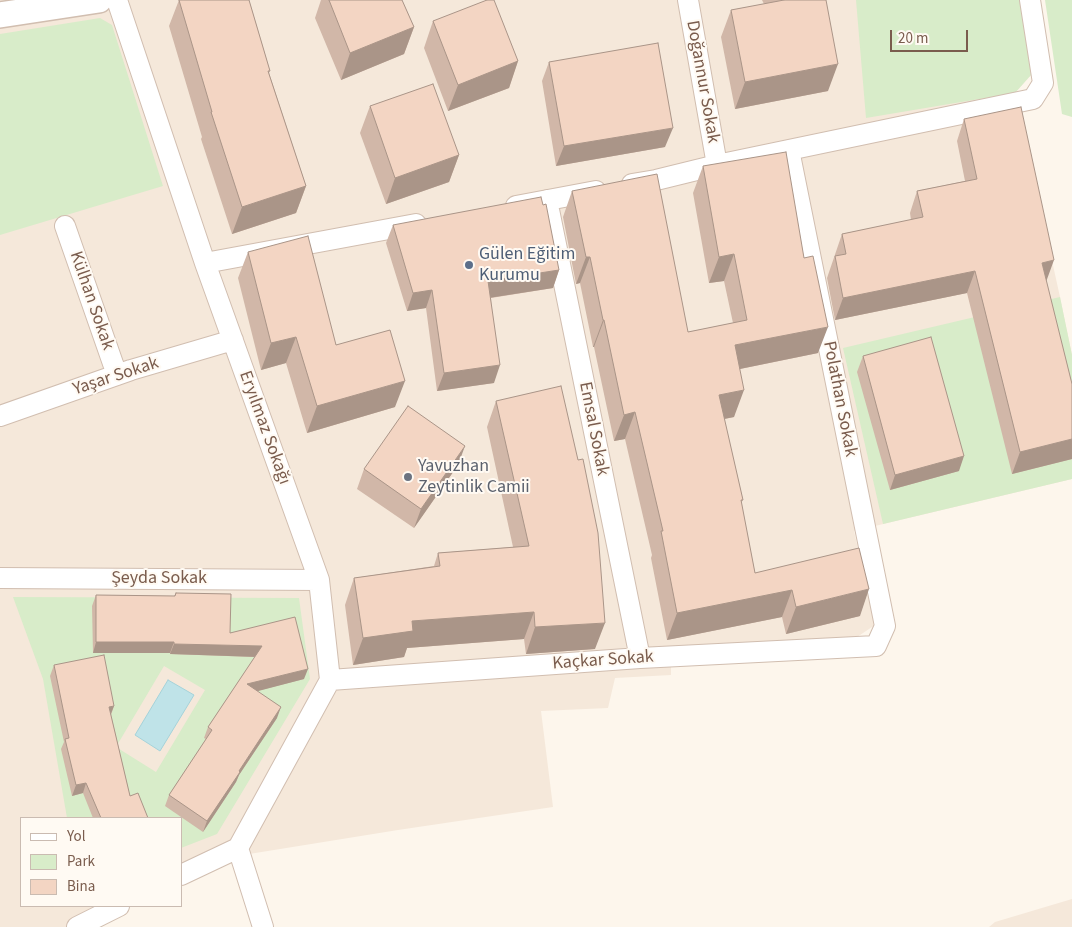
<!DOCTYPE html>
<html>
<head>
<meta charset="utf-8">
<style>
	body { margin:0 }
	#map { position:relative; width:1072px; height:927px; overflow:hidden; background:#fdf6ec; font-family:"Source Sans 3",sans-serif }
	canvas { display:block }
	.legend { position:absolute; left:20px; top:817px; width:162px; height:90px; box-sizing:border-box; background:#fffaf3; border:1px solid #cabbb1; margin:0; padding:6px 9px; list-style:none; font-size:15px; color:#7a5c4d }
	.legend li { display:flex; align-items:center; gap:10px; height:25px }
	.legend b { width:25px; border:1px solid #cabbb1 }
	.scale { position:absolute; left:890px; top:30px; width:78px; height:22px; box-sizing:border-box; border:2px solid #7a5c4d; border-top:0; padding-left:6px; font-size:15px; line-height:18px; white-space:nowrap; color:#7a5c4d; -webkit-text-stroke:4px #fffaf3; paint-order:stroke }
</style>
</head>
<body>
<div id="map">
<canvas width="1072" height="927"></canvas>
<ul class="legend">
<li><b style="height:6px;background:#fff"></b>Yol</li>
<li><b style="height:14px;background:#d8ecc9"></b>Park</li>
<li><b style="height:14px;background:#f3d5c3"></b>Bina</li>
</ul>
<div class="scale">20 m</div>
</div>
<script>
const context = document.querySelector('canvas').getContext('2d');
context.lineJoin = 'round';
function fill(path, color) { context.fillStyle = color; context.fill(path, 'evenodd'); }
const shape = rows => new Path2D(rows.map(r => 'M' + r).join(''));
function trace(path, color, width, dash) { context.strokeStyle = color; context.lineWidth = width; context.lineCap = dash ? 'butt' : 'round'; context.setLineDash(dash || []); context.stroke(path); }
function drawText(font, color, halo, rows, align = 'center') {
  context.font = font + ' "Source Sans 3",sans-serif'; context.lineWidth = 4; context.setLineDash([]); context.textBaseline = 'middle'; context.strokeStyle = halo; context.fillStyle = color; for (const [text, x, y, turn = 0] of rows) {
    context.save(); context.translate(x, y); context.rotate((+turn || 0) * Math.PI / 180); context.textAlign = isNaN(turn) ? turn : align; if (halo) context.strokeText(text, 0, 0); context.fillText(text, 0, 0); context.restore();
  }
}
const residential = shape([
	[0,0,1020,0,1031,75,1015,93,1060,297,1072,355,1072,479,854,531,875,625,854,639,671,649,671,675,615,678,608,708,541,711,553,807,398,830,243,855,181,883,181,818,21,818,21,906,132,906,86,927,0,927],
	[1072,899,1072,927,989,927,995,922]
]);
const green = shape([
	[856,0,1020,0,1031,75,1015,93,866,118],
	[1045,0,1072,0,1072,117,1062,114],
	[100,18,112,25,163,186,0,235,0,34],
	[1060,297,1072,355,1072,479,883,524,843,348],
	[13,597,299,598,310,679,217,834,181,848,181,818,67,818,43,679],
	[164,666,205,690,156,772,116,747]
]);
const water = shape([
	[168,680,194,695,160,751,135,735,168,680]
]);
const minor = shape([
	[117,0,205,263,319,580,330,680,238,848],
	[688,0,717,165],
	[632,184,656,180,717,165,1033,99,1043,83,1030,0],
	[547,200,640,658],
	[516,206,596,191],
	[65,226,117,375],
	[205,263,416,224],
	[0,416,131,370,233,340],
	[0,578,319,580],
	[330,680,640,658,876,646,885,626,789,150],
	[238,848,263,927],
	[181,875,238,848],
	[77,927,119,906]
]);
const tertiary = shape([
	[0,15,99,0]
]);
const wall = shape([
	[179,0,249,0,270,71,269,73,306,186,296,213,232,234,201,139,202,137,169,26],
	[321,0,402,0,414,27,404,54,341,80,315,18],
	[762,0,826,0,828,91,735,109,721,37,731,10,764,4],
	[433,21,518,61,509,88,448,111,424,48],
	[549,62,665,147,556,166,542,81],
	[370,106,459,155,449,182,386,204,360,133],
	[964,119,1046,282,1072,384,1072,459,1012,474,967,293,835,320,827,278,842,234,911,220,910,213,917,191,965,181,957,141],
	[703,166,818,353,740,369,734,417,724,419,743,500,741,503,755,573,860,616,786,634,782,617,667,640,651,558,652,555,625,439,614,441,594,347,593,347,580,283,576,284,563,217,572,191,688,332,733,323,724,281,709,283,693,193],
	[393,225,559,270,553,288,491,298,494,383,437,391,426,308,407,311,386,243],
	[248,252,336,345,395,407,307,433,286,363,261,370,238,278],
	[863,356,959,471,890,490,857,372],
	[496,401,595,649,526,654,524,639,407,648,404,657,353,665,345,605,354,578,434,566,438,553,513,547,487,427],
	[458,465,414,528,357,489,364,469],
	[176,593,230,633,304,679,257,691,277,718,239,775,236,782,203,832,165,806,169,795,206,739,204,738,208,727,255,657,170,654,170,653,93,653,92,606,96,595,174,596],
	[54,665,114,706,111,715,130,796,148,818,93,818,83,793,72,796,61,749,64,742,50,676]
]);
const shadedWall = shape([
	[414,27,404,54,341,80,350,53],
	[518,61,509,88,448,111,458,85],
	[838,64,828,91,735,109,745,82],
	[673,128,665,147,556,166,564,146],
	[459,155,449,182,386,204,395,178],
	[306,186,296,213,232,234,242,207],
	[734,254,724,281,709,283,719,257],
	[586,257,590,257,580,283,576,284],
	[1054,260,1046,282,1042,263],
	[559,270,553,288,482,299,488,281],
	[975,271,967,293,835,320,843,298],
	[432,290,426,308,407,311,413,293],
	[603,320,604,320,594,347,593,347],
	[828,327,818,353,725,372,735,345],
	[296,337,286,363,261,370,271,343],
	[500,365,494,383,437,391,444,373],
	[405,381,395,407,307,433,317,406],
	[744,390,734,417,709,422,719,395],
	[635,412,625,439,614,441,624,415],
	[1072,439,1072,459,1012,474,1020,452],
	[465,446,458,465,414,528,421,509],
	[964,456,959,471,890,490,895,475],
	[869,589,860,616,786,634,796,607],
	[792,590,782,617,667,640,677,613],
	[534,612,524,639,407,648,404,657,353,665,363,638,412,621],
	[605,623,595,649,526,654,535,627],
	[96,642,174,642,170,653,93,653],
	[174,644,262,646,258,657,170,654],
	[308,669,304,679,243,695,247,684],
	[114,706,110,716,109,707],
	[281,707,277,718,239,775,236,782,203,832,207,821,239,771],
	[86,783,83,793,72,796,76,785]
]);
const building = shape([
	[179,0,249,0,270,71,268,71,306,186,242,207,211,112,212,112,179,0],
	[329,0,402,0,414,27,350,53,329,0],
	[487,0,494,0,518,61,458,85,433,21,487,0],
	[784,0,826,0,838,64,745,82,731,10,784,0],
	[658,43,673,128,564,146,549,62,658,43],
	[433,84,459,155,395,178,370,106,433,84],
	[1021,107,1054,260,1042,263,1072,384,1072,439,1020,452,975,271,843,298,835,256,846,254,842,234,923,217,917,191,977,179,964,119,1021,107],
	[786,152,804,258,813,256,828,327,735,345,744,390,719,395,743,500,741,500,755,573,859,548,869,589,796,607,792,590,677,613,661,531,663,531,635,412,624,415,604,320,603,320,590,257,586,257,572,191,657,174,688,332,747,320,734,254,719,257,703,166,786,152],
	[541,197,543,205,546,204,559,270,488,281,500,365,444,373,432,290,413,293,393,225,541,197],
	[308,236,336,345,390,330,405,381,317,406,296,337,271,343,248,252,308,236],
	[931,337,964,456,895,475,863,356,931,337],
	[561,386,578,460,583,459,598,533,605,623,535,627,534,612,412,621,413,631,363,638,354,578,440,566,438,553,529,546,496,401,561,386],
	[408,406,465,446,421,509,364,469,408,406],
	[176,593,231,594,230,633,295,617,308,669,247,684,281,707,239,771,240,772,207,821,169,795,212,730,208,727,262,646,174,644,174,642,96,642,96,595,175,596,176,593],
	[104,655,114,706,109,707,130,796,138,793,148,818,101,818,86,783,76,785,65,739,69,738,54,665,104,655]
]);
const markers = [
	[469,265,5,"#5c6f8a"],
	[408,477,5,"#6b7280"]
];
const streetNames = [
	["Doğannur Sokak",702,82,80],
	["Külhan Sokak",91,301,71],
	["Yaşar Sokak",116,377,-18],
	["Polathan Sokak",839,399,79],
	["Eryılmaz Sokağı",264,428,70],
	["Emsal Sokak",593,429,79],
	["Şeyda Sokak",159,579],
	["Kaçkar Sokak",603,661,-4]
];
const serviceNames = [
	["Gülen Eği̇ti̇m",479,255],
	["Kurumu",479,276]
];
const worshipNames = [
	["Yavuzhan",418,467],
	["Zeytinlik Camii",418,488]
];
fill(residential, '#f5e8da');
fill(green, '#d8ecc9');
fill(water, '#bfe3e8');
trace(water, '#a5d3da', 1);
trace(minor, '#d1beb0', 22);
trace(tertiary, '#d1beb0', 28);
trace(minor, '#fff', 20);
trace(tertiary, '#fff', 25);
fill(wall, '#d1b7a8');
fill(shadedWall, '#aa9588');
fill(building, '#f3d5c3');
trace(building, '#aa9588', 1);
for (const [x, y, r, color] of markers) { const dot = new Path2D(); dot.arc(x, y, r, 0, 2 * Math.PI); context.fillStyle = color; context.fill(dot); trace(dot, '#fffaf3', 2); }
drawText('18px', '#7a5c4d', '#fffaf3', streetNames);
drawText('18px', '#4e5e75', '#fffaf3', serviceNames, 'left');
drawText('18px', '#5b616d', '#fffaf3', worshipNames, 'left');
</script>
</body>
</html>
